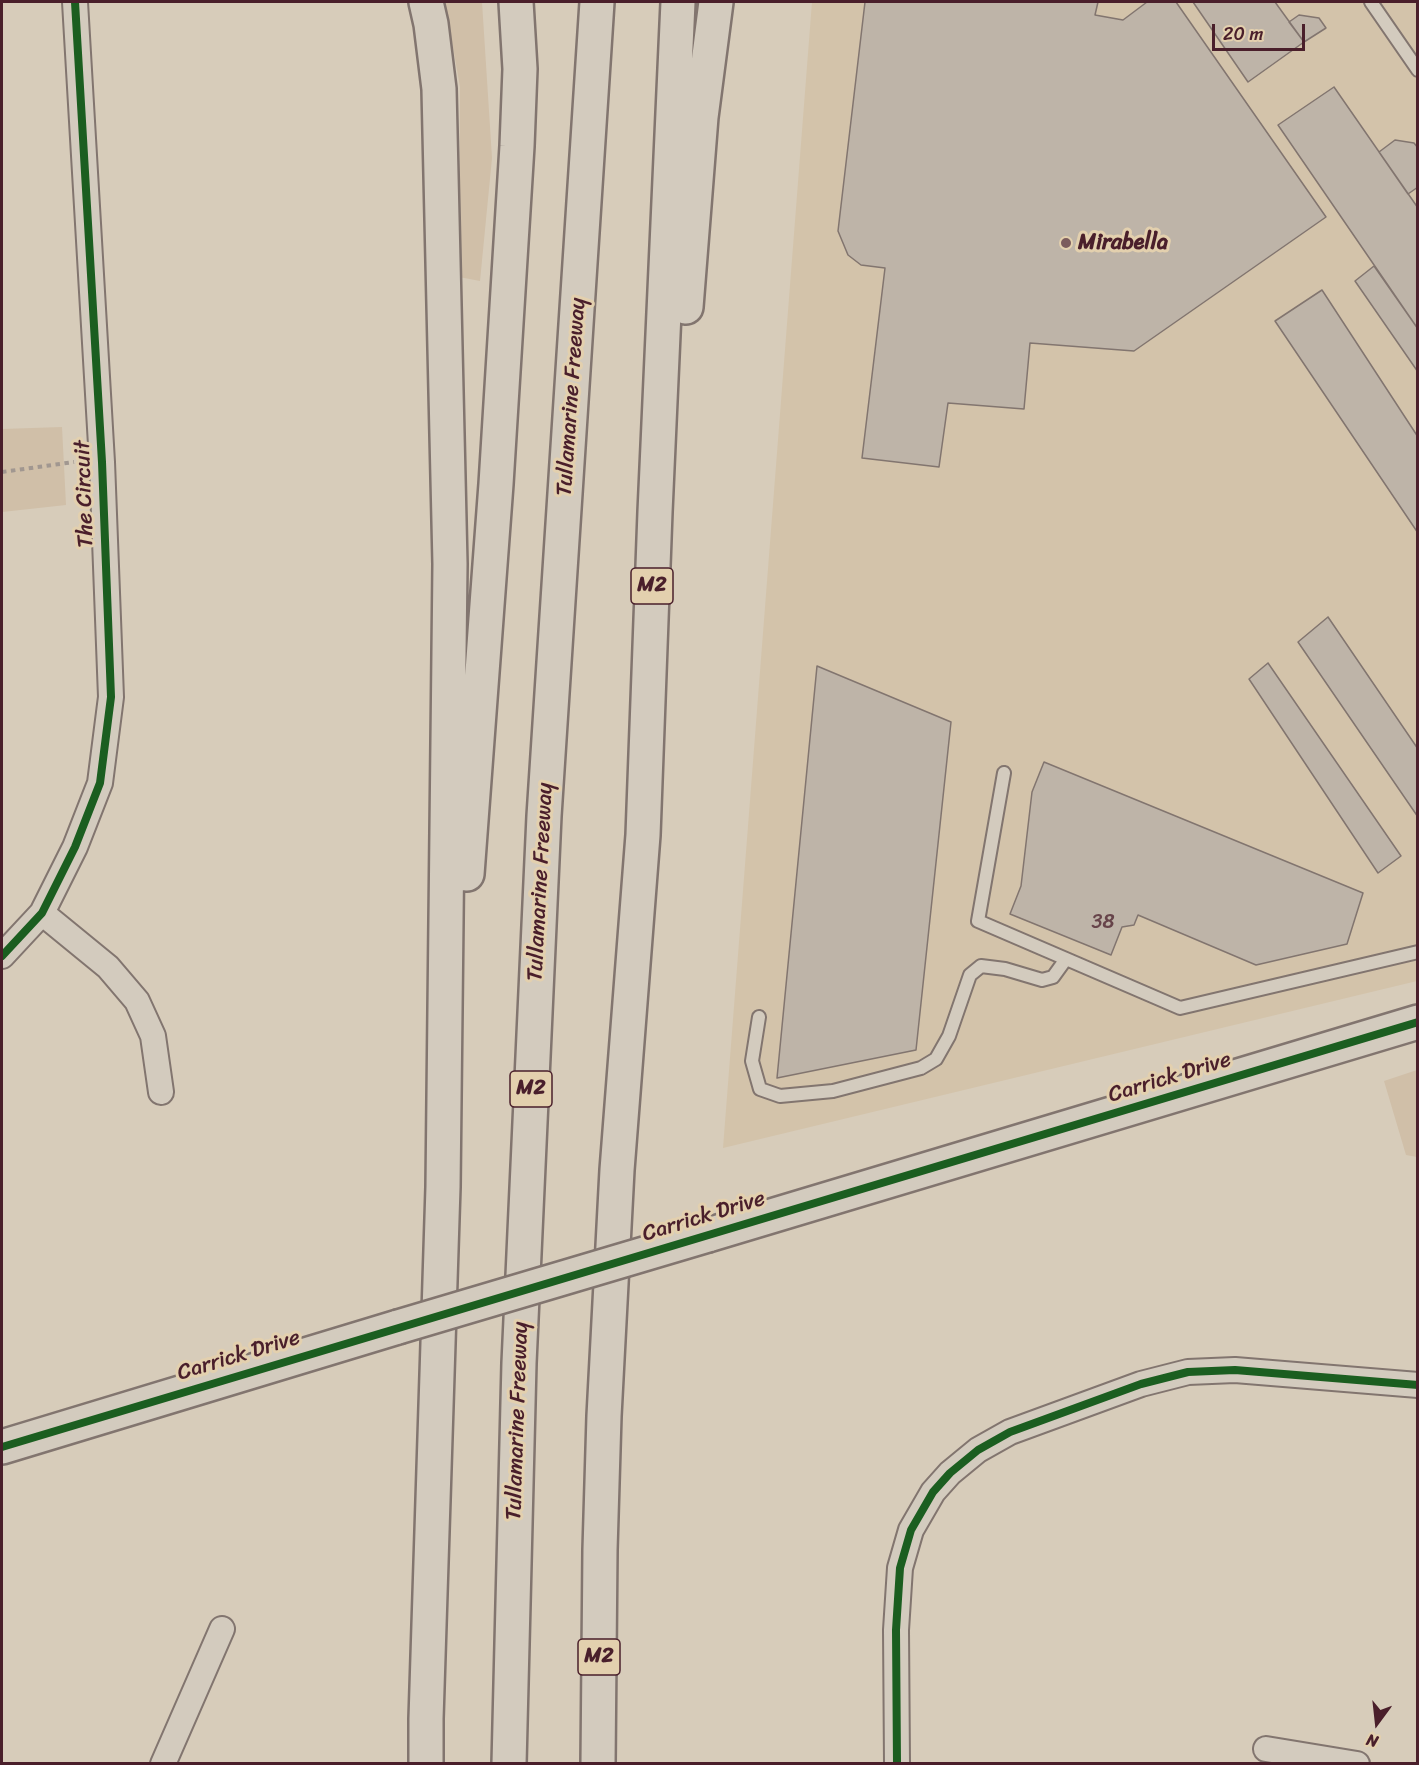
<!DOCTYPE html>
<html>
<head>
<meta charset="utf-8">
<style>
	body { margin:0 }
	#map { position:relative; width:1419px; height:1765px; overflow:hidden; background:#d7ccba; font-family:Sriracha,sans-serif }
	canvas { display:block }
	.frame { position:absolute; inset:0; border:3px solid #4a1f2b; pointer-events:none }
	.north { position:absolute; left:1347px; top:1693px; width:60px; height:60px; -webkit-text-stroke:4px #e3d0ae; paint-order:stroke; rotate:195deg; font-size:16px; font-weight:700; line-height:24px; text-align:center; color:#4a1f2b }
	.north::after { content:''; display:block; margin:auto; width:21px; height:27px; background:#4a1f2b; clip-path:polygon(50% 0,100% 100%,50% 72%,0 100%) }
	.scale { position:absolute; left:1212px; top:24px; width:93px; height:27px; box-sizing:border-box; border:3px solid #4a1f2b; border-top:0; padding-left:8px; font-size:18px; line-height:21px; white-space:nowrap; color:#4a1f2b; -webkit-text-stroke:4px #e3d0ae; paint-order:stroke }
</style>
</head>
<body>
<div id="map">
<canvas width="1419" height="1765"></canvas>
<div class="frame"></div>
<div class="north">N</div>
<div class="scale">20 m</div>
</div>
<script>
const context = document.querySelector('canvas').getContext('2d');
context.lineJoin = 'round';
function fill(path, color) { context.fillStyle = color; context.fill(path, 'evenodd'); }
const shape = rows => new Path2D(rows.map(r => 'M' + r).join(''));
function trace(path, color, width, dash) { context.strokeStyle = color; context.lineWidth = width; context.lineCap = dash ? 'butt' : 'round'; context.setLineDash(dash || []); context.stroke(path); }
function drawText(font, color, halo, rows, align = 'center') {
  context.font = font + ' Sriracha,sans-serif'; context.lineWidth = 6; context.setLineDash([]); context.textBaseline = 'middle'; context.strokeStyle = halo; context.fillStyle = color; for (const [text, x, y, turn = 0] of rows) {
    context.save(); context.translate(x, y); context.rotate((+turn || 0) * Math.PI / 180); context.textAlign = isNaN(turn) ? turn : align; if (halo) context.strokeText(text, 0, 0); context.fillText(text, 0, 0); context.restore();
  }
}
const built = shape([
	[812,2,1417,2,1417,981,723,1148]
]);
const green = shape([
	[445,2,482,2,492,158,480,281,459,277,460,87],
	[62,427,66,505,2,512,2,429],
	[1417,1070,1418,1070,1417,1157,1406,1155,1384,1081]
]);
const building = shape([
	[865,2,1098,2,1095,15,1123,20,1147,2,1176,2,1326,217,1134,351,1030,343,1024,409,948,403,939,467,862,458,885,268,861,265,848,255,838,231,865,2],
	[1193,2,1275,2,1304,42,1248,82,1193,2],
	[1299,15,1319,18,1326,28,1304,42,1289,22,1299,15],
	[1334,87,1418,208,1418,329,1278,125,1334,87],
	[1395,140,1414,143,1418,148,1418,187,1408,194,1379,152,1395,140],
	[1374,266,1418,329,1418,372,1355,281,1374,266],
	[1322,290,1418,437,1418,533,1275,321,1322,290],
	[1328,617,1418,749,1418,817,1298,642,1328,617],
	[1268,663,1401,856,1378,873,1249,679,1268,663],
	[817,666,951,722,916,1050,777,1078,817,666],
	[1044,762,1363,893,1347,944,1256,965,1138,915,1134,925,1122,927,1111,955,1010,914,1021,886,1032,792,1044,762]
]);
const path = shape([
	[2,472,74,462]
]);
const lane = shape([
	[1371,2,1418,70],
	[1004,773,978,921,1180,1008,1418,952],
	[759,1017,752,1061,760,1089,780,1096,833,1091,921,1068,936,1059,949,1036,970,975,981,966,1005,969,1042,980,1053,977,1066,959]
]);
const street = shape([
	[42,913,108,967,137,1001,153,1036,161,1092],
	[2,956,42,913,75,847,100,783,111,697,102,462,75,2],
	[1266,1749,1357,1764],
	[163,1764,222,1629],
	[897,1764,896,1630,900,1568,911,1530,933,1492,950,1473,978,1450,1010,1432,1141,1384,1188,1372,1235,1370,1418,1385]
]);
const secondary = shape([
	[708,1235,1418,1022],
	[2,1447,398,1327]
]);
const highway = shape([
	[426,2,431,24,439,89,450,564,443,1187,426,1719,426,1764],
	[686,307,701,117,716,2],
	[467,874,496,484,517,146,520,69,516,2],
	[509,1764,519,1363,544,816,597,2],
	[598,1764,600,1550,604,1416,617,1170,643,835,655,512,678,2]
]);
const secondaryBridge = shape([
	[398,1327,708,1235]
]);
const cycleway = shape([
	[2,956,42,913,75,847,100,783,111,697,102,462,75,2],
	[2,1447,1418,1022],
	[897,1764,896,1630,900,1568,911,1530,933,1492,950,1473,978,1450,1010,1432,1141,1384,1188,1372,1235,1370,1418,1385]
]);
const markers = [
	[1066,243,6,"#7b5c5d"]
];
const numberNames = [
	["38",1103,923]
];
const shields = [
	[652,586,42],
	[531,1089,42],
	[599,1657,42]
];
const shieldNames = [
	["M2",652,586],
	["M2",531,1089],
	["M2",599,1657]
];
const poiNames = [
	["Mirabella",1078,243]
];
const streetNames = [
	["Tullamarine Freeway",572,397,-86],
	["The Circuit",85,494,-92],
	["Tullamarine Freeway",541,882,-87],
	["Carrick Drive",1170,1078,-17],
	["Carrick Drive",704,1217,-17],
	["Carrick Drive",239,1356,-17],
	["Tullamarine Freeway",518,1421,-88]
];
fill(built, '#d3c3aa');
fill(green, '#d0bfa8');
fill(building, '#beb4a8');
trace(building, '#82756f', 1.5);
trace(lane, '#82756f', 16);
trace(street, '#82756f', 28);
trace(secondary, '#82756f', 38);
trace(highway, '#82756f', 38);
trace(path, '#a19790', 4, [4.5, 4.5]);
trace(lane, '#d3cbbe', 12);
trace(street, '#d3cbbe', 24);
trace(secondary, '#d3cbbe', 33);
trace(highway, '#d3cbbe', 33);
trace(secondaryBridge, '#82756f', 38, []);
trace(secondaryBridge, '#d3cbbe', 33);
trace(cycleway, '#1b5e20', 8);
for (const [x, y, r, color] of markers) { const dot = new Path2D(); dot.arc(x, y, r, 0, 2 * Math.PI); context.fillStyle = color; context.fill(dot); trace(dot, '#e3d0ae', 2); }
drawText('20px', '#67444a', null, numberNames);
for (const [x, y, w] of shields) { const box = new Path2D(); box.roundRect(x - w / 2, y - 18, w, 36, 4.5); context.fillStyle = '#e3d0ae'; context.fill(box); trace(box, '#4a1f2b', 1.5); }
drawText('bold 21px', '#4a1f2b', null, shieldNames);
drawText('bold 22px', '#4a1f2b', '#e3d0ae', poiNames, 'left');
drawText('22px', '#4a1f2b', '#e3d0ae', streetNames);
</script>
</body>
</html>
